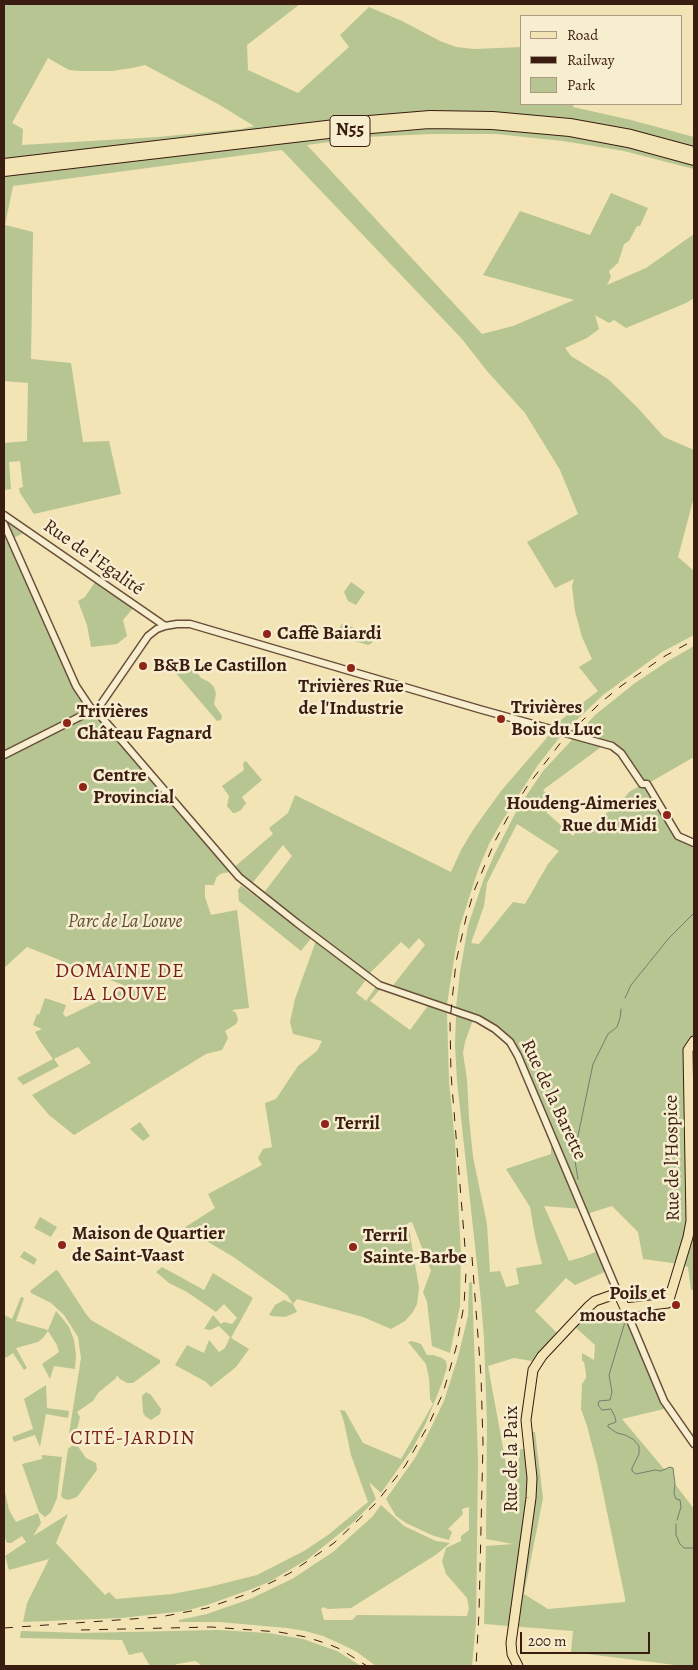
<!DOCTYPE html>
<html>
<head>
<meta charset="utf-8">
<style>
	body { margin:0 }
	#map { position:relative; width:698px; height:1670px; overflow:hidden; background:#f2e4b5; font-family:Alegreya,serif }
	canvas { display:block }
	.frame { position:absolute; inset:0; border:5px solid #3b1c11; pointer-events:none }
	.legend { position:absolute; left:520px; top:15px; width:162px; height:90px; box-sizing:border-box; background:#f7edcf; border:1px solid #ac9983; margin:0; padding:6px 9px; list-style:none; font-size:15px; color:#3b1c11 }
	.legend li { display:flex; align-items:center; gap:10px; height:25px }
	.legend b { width:25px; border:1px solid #ac9983 }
	.scale { position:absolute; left:520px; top:1632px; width:130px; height:22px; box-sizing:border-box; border:2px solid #3b1c11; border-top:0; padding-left:6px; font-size:15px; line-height:18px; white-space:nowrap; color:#3b1c11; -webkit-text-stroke:4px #f7edcf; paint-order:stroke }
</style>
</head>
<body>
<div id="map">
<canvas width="698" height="1670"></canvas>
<div class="frame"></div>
<ul class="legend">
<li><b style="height:6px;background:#f2e4b5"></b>Road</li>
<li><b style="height:6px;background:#3b1c11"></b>Railway</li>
<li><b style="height:14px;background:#b6c591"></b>Park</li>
</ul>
<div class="scale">200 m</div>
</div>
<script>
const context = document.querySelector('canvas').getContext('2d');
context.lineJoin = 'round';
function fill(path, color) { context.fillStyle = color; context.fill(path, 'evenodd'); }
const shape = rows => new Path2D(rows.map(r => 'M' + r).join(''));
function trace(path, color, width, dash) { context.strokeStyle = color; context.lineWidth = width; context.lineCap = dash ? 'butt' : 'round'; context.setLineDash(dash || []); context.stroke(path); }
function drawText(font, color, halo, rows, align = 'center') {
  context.font = font + ' Alegreya,serif'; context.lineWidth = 5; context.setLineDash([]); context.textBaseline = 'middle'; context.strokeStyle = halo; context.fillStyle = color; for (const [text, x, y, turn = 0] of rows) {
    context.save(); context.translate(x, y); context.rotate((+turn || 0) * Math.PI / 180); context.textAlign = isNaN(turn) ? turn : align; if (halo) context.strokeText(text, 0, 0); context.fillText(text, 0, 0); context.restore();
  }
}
const green = shape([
	[4,4,300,4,247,45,248,70,298,93,349,47,340,35,369,7,402,21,440,41,456,47,474,49,522,47,522,104,574,104,573,107,631,120,694,137,694,150,522,116,4,162],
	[48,58,69,70,81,71,112,71,132,68,145,65,218,104,254,126,241,129,158,137,22,145,23,129,12,123],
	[469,126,569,133,694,162,694,169,624,151,563,141,496,134,432,134,365,137,307,145,482,334,513,326,574,300,483,275,520,211,590,235,611,193,648,208,640,226,637,226,629,241,624,244,618,263,609,271,611,277,607,285,646,268,694,234,694,298,686,303,626,328,614,320,609,323,595,315,599,329,587,338,565,348,571,356,608,379,637,407,664,437,694,450,694,497,678,557,694,571,694,635,662,652,603,695,563,733,538,765,502,821,489,844,478,870,460,926,455,953,447,1004,432,1003,447,1013,449,1082,455,1142,461,1254,460,1306,450,1353,432,1346,427,1302,423,1292,431,1271,412,1222,408,1223,419,1288,417,1304,413,1312,405,1321,391,1329,363,1317,297,1299,293,1304,297,1312,285,1317,272,1316,269,1315,275,1305,284,1300,293,1304,287,1295,232,1256,184,1228,215,1208,208,1194,262,1165,258,1158,263,1149,272,1147,265,1103,276,1099,298,1066,317,1051,322,1041,293,1034,290,1022,295,999,317,938,313,936,301,951,239,901,238,890,241,886,243,887,259,899,292,856,283,845,250,886,232,869,273,834,269,828,288,813,295,795,451,872,461,850,473,830,501,791,545,740,557,723,598,691,579,667,592,659,582,637,575,611,572,586,574,579,555,588,527,542,578,514,560,470,525,413,487,371,462,339,282,150,13,186,5,225,33,232,31,359,71,363,83,442,109,441,121,494,34,514,20,493,19,488,23,487,20,461,9,462,11,489,4,490,4,443,27,441,28,383,4,381,4,175,372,130],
	[419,938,425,945,394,984,395,991,430,1003,410,1030,370,1001,382,987,376,987,366,1001,356,993,368,977,367,976,401,942,409,949],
	[9,522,28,531,11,539,76,686,226,861,229,872,220,874,216,878,214,885,205,885,205,897,211,915,237,910,249,1008,232,1010,236,1013,238,1020,236,1024,225,1031,228,1038,222,1050,206,1054,74,1135,49,1115,32,1095,91,1063,78,1047,54,1059,59,1066,23,1085,17,1078,53,1059,40,1041,35,1032,42,1029,33,1025,37,1014,39,1015,45,998,66,1005,63,1014,66,1017,128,987,27,947,4,968,4,524],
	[97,579,135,606,123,620,127,636,117,644,91,647,87,625,78,601,85,597],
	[351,582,365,592,356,605,348,601,344,592],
	[342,624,374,633,372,643,368,645,337,636,336,632],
	[694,646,694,757,647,784,673,830,694,843,694,1050,688,1050,688,1107,694,1107,694,1290,691,1290,688,1267,680,1264,643,1259,638,1232,612,1206,590,1213,591,1227,583,1209,544,1206,569,1261,583,1257,600,1250,609,1270,575,1285,566,1278,535,1311,560,1336,537,1362,514,1358,488,1366,511,1491,515,1492,520,1449,529,1450,527,1431,535,1432,543,1498,524,1594,548,1609,625,1602,625,1598,597,1464,587,1426,581,1409,582,1384,586,1378,586,1373,584,1362,582,1361,582,1353,594,1360,595,1345,574,1326,586,1313,588,1315,612,1314,614,1319,630,1320,668,1408,622,1419,664,1469,670,1467,673,1468,675,1484,694,1509,694,1666,683,1666,571,1652,573,1631,484,1624,486,1546,513,1544,486,1539,487,1424,484,1338,481,1301,457,1081,455,1045,456,1016,471,1017,456,1008,460,972,468,926,483,881,495,853,518,808,543,771,595,715,635,683,668,661],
	[605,744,621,753,641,785,629,792,622,801,585,830,578,830,573,836,546,812,555,804,543,790],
	[517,824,559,851,548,864,525,904,513,902,479,944,471,943,484,906,487,883],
	[474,1017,510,1042,551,1133,551,1154,506,1169,530,1207,535,1236,542,1264,516,1268,519,1284,506,1287,500,1271,490,1272,487,1224,473,1157,469,1118,467,1079,463,1053,465,1042],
	[178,663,196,671,201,678,209,682,214,687,216,694,214,704,222,716,221,720,217,721,175,672,175,669],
	[246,761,262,780,242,797,246,803,241,810,235,813,233,813,227,806,229,796,222,786,244,770,243,763],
	[140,1122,150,1136,143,1141,130,1129],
	[40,1217,57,1227,51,1237,34,1228],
	[24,1251,37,1259,34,1265,20,1257],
	[162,1267,204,1290,213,1273,253,1298,231,1338,249,1349,236,1367,211,1387,206,1382,175,1365,187,1345,204,1353,209,1340,219,1352,225,1348,230,1337,219,1326,210,1330,204,1329,213,1315,221,1324,224,1322,232,1324,237,1318,224,1304,216,1312,187,1292,169,1283,156,1272],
	[56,1270,58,1271,86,1314,91,1320,160,1360,160,1363,133,1383,127,1383,120,1379,117,1375,116,1378,98,1393,93,1401,77,1412,80,1417,77,1429,69,1434,81,1358,78,1337,64,1315,51,1303,31,1293,30,1291],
	[472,1282,478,1461,476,1623,472,1666,376,1666,357,1652,341,1644,323,1636,305,1631,287,1628,219,1622,179,1622,179,1620,207,1614,250,1599,292,1579,333,1552,372,1517,381,1505,404,1526,436,1541,450,1543,437,1554,351,1608,328,1609,323,1607,321,1609,324,1620,352,1620,357,1615,467,1616,469,1608,467,1598,446,1574,442,1561,446,1548,461,1541,461,1536,469,1530,469,1507,462,1509,463,1514,448,1529,452,1532,449,1540,434,1536,406,1523,396,1516,386,1499,415,1458,425,1440,444,1401,458,1357,468,1316,469,1283],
	[665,1289,666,1293,661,1300,630,1305,629,1302,643,1291],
	[21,1297,24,1298,16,1321,48,1330,56,1311,63,1319,69,1327,74,1340,76,1355,75,1369,54,1366,50,1379,42,1364,59,1352,57,1345,48,1331,43,1338,38,1342,16,1348,27,1368,24,1370,13,1353,4,1359,4,1315,12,1319],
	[412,1341,421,1344,427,1355,433,1355,442,1358,446,1361,447,1367,442,1383,426,1423,413,1448,381,1493,369,1482,376,1499,355,1521,308,1559,269,1582,249,1590,207,1605,185,1611,121,1618,23,1622,27,1603,49,1559,9,1570,5,1556,26,1542,22,1536,11,1543,7,1543,4,1536,4,1487,9,1510,16,1522,38,1513,41,1523,33,1536,68,1514,56,1543,105,1595,109,1592,116,1599,172,1594,209,1587,257,1575,304,1551,328,1535,368,1502,351,1455,344,1422,340,1410,345,1411,363,1443,401,1459,433,1404,430,1399,429,1378,426,1364,408,1342],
	[46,1385,47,1408,69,1411,68,1418,46,1414,40,1447,35,1435,14,1442,12,1437,33,1429,24,1399],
	[146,1392,151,1395,161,1409,160,1414,151,1420,145,1416,143,1412,142,1396],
	[74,1444,77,1445,86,1458,96,1463,97,1470,77,1497,68,1500,64,1499,61,1496,68,1449],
	[42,1455,62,1457,57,1498,51,1512,45,1517,39,1512,22,1464,42,1459],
	[218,1630,268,1633,303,1639,337,1651,361,1666,200,1666,200,1664,195,1661,177,1664,172,1666,150,1666,142,1652,129,1655,122,1640,20,1638,21,1631,83,1633]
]);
const stream = shape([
	[625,998,631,985,669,938,694,913],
	[578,1179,574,1155,593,1064,608,1034,617,1027,620,1018,621,1009],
	[625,1322,609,1375,612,1392,610,1400,599,1401,598,1405,602,1410,611,1409,615,1417,616,1422,608,1425,608,1427,617,1433,625,1435,633,1439,639,1446,639,1454,632,1468,632,1471,636,1474,655,1470,661,1471,670,1467,673,1468,675,1484,674,1494,676,1499,680,1500,681,1507,677,1520],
	[676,1524,676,1535,680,1544,684,1548,694,1548]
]);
const minor = shape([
	[4,515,165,626],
	[4,524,76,686,90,707,98,713,239,877,297,923,379,985,478,1019,495,1029,510,1042,518,1056,618,1293],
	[4,755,99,707,148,636,157,629,165,626,177,624,190,624,479,709,612,746,621,753,642,784,647,784,678,836,694,843],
	[625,1308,664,1401,694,1444]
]);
const major = shape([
	[518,1666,512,1654,511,1643,531,1498,532,1478,526,1420,533,1370,542,1356,588,1307,595,1301,618,1293,625,1308,668,1303,688,1237,691,1221,688,1050,694,1041]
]);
const highway = shape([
	[4,164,369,121,430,116,493,117,570,124,631,135,694,152],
	[4,171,371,128,429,123,492,124,570,131,628,142,694,160]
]);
const rail = shape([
	[472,1257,481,1376,483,1443,479,1613,476,1666],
	[4,1628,160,1617,207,1608,250,1593,290,1573,334,1543,375,1504,405,1466,429,1424,443,1393,456,1348,464,1305,466,1272,465,1247,451,1074,450,1021,456,962,466,918,474,891,495,841,509,815,528,785,562,741,599,704,621,686,665,656,694,640],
	[81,1630,211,1627,279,1632,306,1637,328,1644,340,1649,367,1666]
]);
const markers = [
	[267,634,5,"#8f2418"],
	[143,666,5,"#8f2418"],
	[351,668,5,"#8f2418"],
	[501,719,5,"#8f2418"],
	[67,723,5,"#8f2418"],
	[83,787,5,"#8f2418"],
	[667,815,5,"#8f2418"],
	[325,1124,5,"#8f2418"],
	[62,1245,5,"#8f2418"],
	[353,1247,5,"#8f2418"],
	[676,1305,5,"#8f2418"]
];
const shields = [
	[350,131,40]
];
const shieldNames = [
	["N55",350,131]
];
const streetNames = [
	["Rue de l'Egalité",93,558,35],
	["Rue de la Barette",553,1100,65],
	["Rue de l'Hospice",673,1158,-91],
	["Rue de la Paix",512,1459,-90]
];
const poiNames = [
	["Caffè Baiardi",277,634],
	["B&B Le Castillon",153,666],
	["Trivières Rue",351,687,"center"],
	["de l'Industrie",351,709,"center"],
	["Trivières",511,708],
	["Bois du Luc",511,730],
	["Trivières",77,712],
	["Château Fagnard",77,734],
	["Centre",93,776],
	["Provincial",93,798],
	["Houdeng-Aimeries",657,804,"right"],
	["Rue du Midi",657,826,"right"],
	["Terril",335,1124],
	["Maison de Quartier",72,1234],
	["de Saint-Vaast",72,1256],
	["Terril",363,1236],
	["Sainte-Barbe",363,1258],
	["Poils et",666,1294,"right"],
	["moustache",666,1316,"right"]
];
const parkNames = [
	["Parc de La Louve",125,922]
];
const neighbourhoodNames = [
	["DOMAINE DE",120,972],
	["LA LOUVE",120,995],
	["CITÉ-JARDIN",133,1439]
];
fill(green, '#b6c591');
trace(stream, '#757e6d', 1);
trace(minor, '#694e3a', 9);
trace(major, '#3b1c11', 11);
trace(highway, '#3b1c11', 12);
trace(minor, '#f7edcf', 6);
trace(major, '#f2e4b5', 9);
trace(highway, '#f2e4b5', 10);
trace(rail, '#3b1c11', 1, [9, 9]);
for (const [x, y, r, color] of markers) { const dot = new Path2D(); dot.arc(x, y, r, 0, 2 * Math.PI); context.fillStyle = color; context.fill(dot); trace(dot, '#f7edcf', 2); }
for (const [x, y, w] of shields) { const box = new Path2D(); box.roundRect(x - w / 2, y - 15.5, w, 31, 4); context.fillStyle = '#f7edcf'; context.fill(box); trace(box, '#3b1c11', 1); }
drawText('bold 18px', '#3b1c11', null, shieldNames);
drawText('19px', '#3b1c11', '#f7edcf', streetNames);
drawText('bold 19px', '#3b1c11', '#f7edcf', poiNames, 'left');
drawText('italic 19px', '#604f37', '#f7edcf', parkNames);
context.letterSpacing = '1px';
drawText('20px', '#7a1f14', '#f7edcf', neighbourhoodNames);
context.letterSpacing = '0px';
</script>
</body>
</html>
